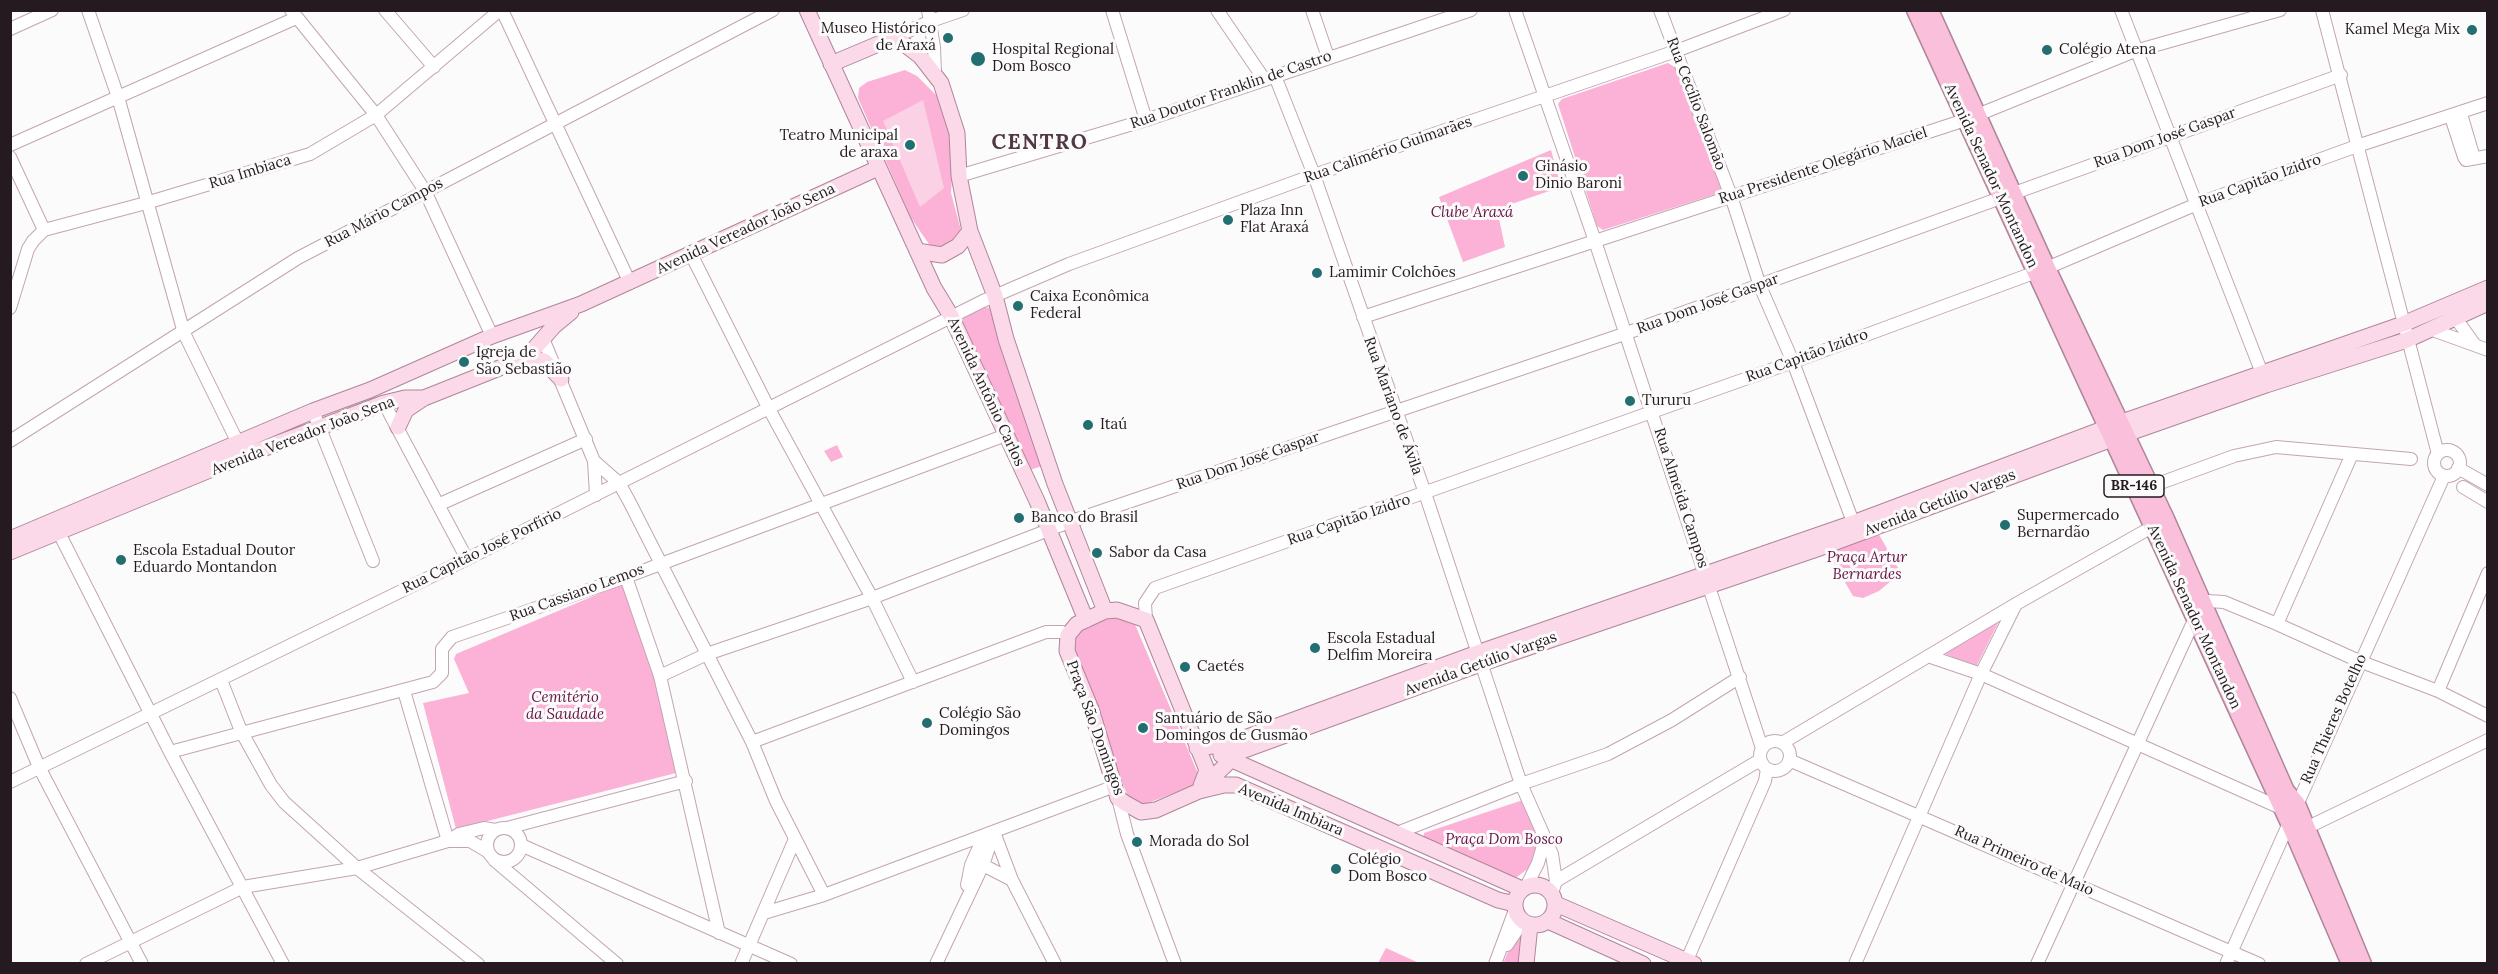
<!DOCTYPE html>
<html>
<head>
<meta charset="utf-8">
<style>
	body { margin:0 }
	#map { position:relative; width:2498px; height:974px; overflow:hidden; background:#fbfbfb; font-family:Lora,serif }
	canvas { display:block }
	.frame { position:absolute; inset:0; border:12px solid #251a1f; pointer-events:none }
</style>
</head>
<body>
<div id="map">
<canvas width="2498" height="974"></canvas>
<div class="frame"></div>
</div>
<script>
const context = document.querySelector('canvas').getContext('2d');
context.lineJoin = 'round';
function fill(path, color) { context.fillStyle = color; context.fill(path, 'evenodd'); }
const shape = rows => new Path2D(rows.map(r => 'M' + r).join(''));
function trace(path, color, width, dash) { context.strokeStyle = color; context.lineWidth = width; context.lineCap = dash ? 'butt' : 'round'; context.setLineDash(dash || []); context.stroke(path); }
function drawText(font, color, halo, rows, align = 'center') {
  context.font = font + ' Lora,serif'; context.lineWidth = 6; context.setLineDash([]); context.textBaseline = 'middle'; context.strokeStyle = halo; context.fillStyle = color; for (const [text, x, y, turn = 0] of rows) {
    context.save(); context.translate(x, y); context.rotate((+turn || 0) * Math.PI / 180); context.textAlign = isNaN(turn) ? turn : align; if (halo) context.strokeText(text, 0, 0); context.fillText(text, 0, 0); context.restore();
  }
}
const green = shape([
	[1668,63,1676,68,1722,189,1719,193,1603,230,1597,226,1558,104,1562,99],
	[905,70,917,76,937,96,947,113,954,147,951,193,962,234,958,242,933,250,911,218,858,98,859,88,867,82],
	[1551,150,1561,187,1497,209,1505,247,1463,262,1439,197],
	[979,306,990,308,1045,465,1027,471,956,323,961,316],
	[837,445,843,457,831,462,824,451],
	[1877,531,1898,568,1897,576,1879,591,1863,598,1853,596,1827,551],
	[622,584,655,676,676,773,456,829,423,703,469,693,454,659,456,654],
	[1117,615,1134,622,1199,776,1197,784,1143,805,1129,800,1073,651,1075,631],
	[1999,621,1976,667,1943,653],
	[1523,800,1540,846,1529,868,1514,879,1423,840,1424,833],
	[1522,933,1521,963,1503,964,1509,949],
	[1386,948,1419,963,1378,963]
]);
const water = shape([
	[923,100,944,188,920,207,883,121]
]);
const minor = shape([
	[88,10,118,97,184,333,238,443],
	[291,10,376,115,425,191,492,336],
	[385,10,434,67],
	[502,10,630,283],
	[928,10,934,47,935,73],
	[1112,10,1146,120],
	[1217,10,1264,79],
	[1312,10,1328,57],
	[1515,10,1595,241,1762,748],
	[1660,10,1731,196,1760,286,1793,362,1856,530],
	[2121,10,2265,381],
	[2322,10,2438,454],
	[10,29,52,10],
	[895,37,931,21,963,10],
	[1275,76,1314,175,1425,493,1521,784,1552,854,1556,881,1552,893],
	[2461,114,2474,158],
	[2451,117,2464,157,2466,160,2488,156],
	[10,145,296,18],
	[10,157,44,230],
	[959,176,1146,120,1471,10],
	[692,256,768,407,872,598,913,682],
	[10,308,28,249,33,241,44,230,146,203,310,154,376,115,500,10],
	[2452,313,2475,345],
	[1363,317,1965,120,2135,51,2280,10],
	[2430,329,2488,350],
	[544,341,594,461,596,495],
	[384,403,467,559],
	[313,411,373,561],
	[10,441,298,258,773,10],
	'2434 463a13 13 0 1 1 26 0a13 13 0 1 1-26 0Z',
	[594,461,619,483,629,501,752,742,776,801,824,895],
	[2458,468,2488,485],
	[2463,487,2488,502],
	[2144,489,2234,456,2276,447,2411,459],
	[440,504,586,439],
	[55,525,170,752,283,964],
	[626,577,660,676,719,933],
	[1146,620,1145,603,1155,588,1793,362,2047,268,2197,204,2357,146,2488,103],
	[2277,624,2352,454],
	[1928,656,1981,674,2281,808,2282,804],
	[660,676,707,654,872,598,1072,521,1624,334,2341,75],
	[221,680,241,731,271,785,284,802,357,868,478,964],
	[404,691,448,841],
	[2438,691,2488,573],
	[10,698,39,767,142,964],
	'1760 756a15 15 0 1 1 30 0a15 15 0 1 1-30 0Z',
	[752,742,1046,632,1062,632,1068,635],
	[1782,743,2016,604,2159,523],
	[170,752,433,682,442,673,442,649,452,637,626,577,1006,435],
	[1789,760,2259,964],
	[10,782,467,559,983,301,1069,264,1314,175,1676,51,1784,10],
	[1118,798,1127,834,1175,964],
	'487 845a17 17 0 1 1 34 0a17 17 0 1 1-34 0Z',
	[507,828,686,781],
	[2300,831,2488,740],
	[994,832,1012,880,1055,964],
	[1397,833,1521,784,1608,754,1672,720,1740,677],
	[449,841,470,841,487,851],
	[521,845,791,964],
	[494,860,617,964],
	[983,865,1012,880],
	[1556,881,1760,760],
	[967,885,971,865,984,836],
	[1526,887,1538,863,1545,839],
	[764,913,824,895,1115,786],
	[1507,945,1523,921],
	[1687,960,1765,781,1767,769],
	[86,964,243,887,357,868,448,841,459,834,484,828,495,830],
	[741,964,795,839],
	[936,964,983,865,994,832],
	[1495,964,1515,910],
	[1855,964,1981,674,2016,604],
	[2037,964,2195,618,2207,601,2224,602,2277,624,2359,661,2438,691,2488,716],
	[2226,964,2444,476]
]);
const major = shape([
	[807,10,934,288,951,316,1037,501,1086,620],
	[831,64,895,37,920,56,941,83,957,133,959,176,970,231,995,296,1006,339,1055,484,1105,611],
	[917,251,942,255,958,246,970,231],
	[527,357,544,361,561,379],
	[398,427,406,410,424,398],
	[10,539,313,411,370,390,492,336,581,304,878,168],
	[10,552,244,456,384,403,405,398,424,398,527,357,554,326,571,312],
	[1197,748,1228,744,1480,652,1853,523,2119,423,2403,324,2488,288],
	[1221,755,1522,889],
	[1201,786,1207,770,1146,620,1117,610,1105,611,1077,624,1068,635,1067,651,1091,709,1118,798,1125,803,1141,812,1156,810,1199,791,1224,785,1236,785,1498,900,1515,904],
	[1199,791,1239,752,1483,663,1817,549,2112,439,2266,385,2407,340,2488,303],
	'1515 905a20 20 0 1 1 40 0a20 20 0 1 1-40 0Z',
	[1556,904,1694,964],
	[1548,921,1643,964],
	[1526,964,1530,925]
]);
const highway = shape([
	[1915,10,2294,834,2350,964],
	[1930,10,2047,268,2166,519,2286,791,2297,804,2363,964]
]);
const markers = [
	[2472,30,6,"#226e70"],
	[948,38,6,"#226e70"],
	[2047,50,6,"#226e70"],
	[978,59,8,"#226e70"],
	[910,145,6,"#226e70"],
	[1523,176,6,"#226e70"],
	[1228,220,6,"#226e70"],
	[1317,273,6,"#226e70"],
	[1018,306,6,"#226e70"],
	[464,362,6,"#226e70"],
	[1630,401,6,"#226e70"],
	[1088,425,6,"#226e70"],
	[1019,518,6,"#226e70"],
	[2005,525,6,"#226e70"],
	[1097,553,6,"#226e70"],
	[121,560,6,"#226e70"],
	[1315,648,6,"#226e70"],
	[1185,667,6,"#226e70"],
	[927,723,6,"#226e70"],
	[1143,728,6,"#226e70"],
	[1137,842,6,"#226e70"],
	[1336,869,6,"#226e70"]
];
const shields = [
	[2134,486,60]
];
const shieldNames = [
	["BR-146",2134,486]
];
const poiNames = [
	["Museo Histórico",936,29,"right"],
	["de Araxá",936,46,"right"],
	["Kamel Mega Mix",2460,30,"right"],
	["Hospital Regional",992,50],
	["Dom Bosco",992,67],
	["Colégio Atena",2059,50],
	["Teatro Municipal",898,136,"right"],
	["de araxa",898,153,"right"],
	["Ginásio",1535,167],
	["Dinio Baroni",1535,184],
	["Plaza Inn",1240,211],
	["Flat Araxá",1240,228],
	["Lamimir Colchões",1329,273],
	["Caixa Econômica",1030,297],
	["Federal",1030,314],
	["Igreja de",476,353],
	["São Sebastião",476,370],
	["Tururu",1642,401],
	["Itaú",1100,425],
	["Supermercado",2017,516],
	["Bernardão",2017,533],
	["Banco do Brasil",1031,518],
	["Escola Estadual Doutor",133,551],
	["Eduardo Montandon",133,568],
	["Sabor da Casa",1109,553],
	["Escola Estadual",1327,639],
	["Delfim Moreira",1327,656],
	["Caetés",1197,667],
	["Colégio São",939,714],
	["Domingos",939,731],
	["Santuário de São",1155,719],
	["Domingos de Gusmão",1155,736],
	["Morada do Sol",1149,842],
	["Colégio",1348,860],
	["Dom Bosco",1348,877]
];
const streetNames = [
	["Rua Doutor Franklin de Castro",1231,90,-19],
	["Rua Cecílio Salomão",1696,104,69],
	["Rua Dom José Gaspar",2165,138,-20],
	["Rua Calimério Guimarães",1388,150,-19],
	["Rua Presidente Olegário Maciel",1823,166,-18],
	["Rua Imbiaca",250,172,-17],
	["Avenida Senador Montandon",1991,176,65],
	["Rua Capitão Izidro",2260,181,-20],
	["Rua Mário Campos",384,213,-28],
	["Avenida Vereador João Sena",746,229,-25],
	["Rua Dom José Gaspar",1708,304,-20],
	["Rua Capitão Izidro",1807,356,-20],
	["Avenida Antônio Carlos",986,392,65],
	["Rua Mariano de Ávila",1393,406,70],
	["Avenida Vereador João Sena",303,436,-21],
	["Rua Dom José Gaspar",1248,461,-19],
	["Rua Almeida Campos",1681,498,72],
	["Avenida Getúlio Vargas",1940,503,-21],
	["Rua Capitão Izidro",1349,520,-19],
	["Rua Capitão José Porfírio",482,551,-26],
	["Rua Cassiano Lemos",577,593,-20],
	["Avenida Senador Montandon",2194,617,65],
	["Avenida Getúlio Vargas",1481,664,-20],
	["Rua Thieres Botelho",2334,719,-66],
	["Praça São Domingos",1095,728,70],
	["Avenida Imbiara",1291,810,23],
	["Rua Primeiro de Maio",2024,861,24]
];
const parkNames = [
	["Clube Araxá",1472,213],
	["Praça Artur",1867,558],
	["Bernardes",1867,575],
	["Cemitério",565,698],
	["da Saudade",565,715],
	["Praça Dom Bosco",1504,840]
];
const districtNames = [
	["CENTRO",1040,143]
];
fill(green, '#fbb2d6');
fill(water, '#fbd2e5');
trace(minor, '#c3a4b3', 14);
trace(major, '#af8599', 17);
trace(highway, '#af8599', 19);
trace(minor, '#fff', 12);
trace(major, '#fbd9e9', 15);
trace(highway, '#f9bfdb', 16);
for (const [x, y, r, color] of markers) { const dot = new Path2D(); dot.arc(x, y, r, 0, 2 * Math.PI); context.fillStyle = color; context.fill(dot); trace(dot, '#fbfbfb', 2); }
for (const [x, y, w] of shields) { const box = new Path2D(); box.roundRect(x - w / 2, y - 11, w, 22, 4.5); context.fillStyle = '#fbfbfb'; context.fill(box); trace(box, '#251a1f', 1.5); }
drawText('bold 14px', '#251a1f', null, shieldNames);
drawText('15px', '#251a1f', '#fbfbfb', poiNames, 'left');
drawText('15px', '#251a1f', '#fbfbfb', streetNames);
drawText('italic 15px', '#661246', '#fbfbfb', parkNames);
context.letterSpacing = '1.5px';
drawText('bold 21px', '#523845', '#fbfbfb', districtNames);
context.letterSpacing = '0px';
</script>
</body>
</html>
